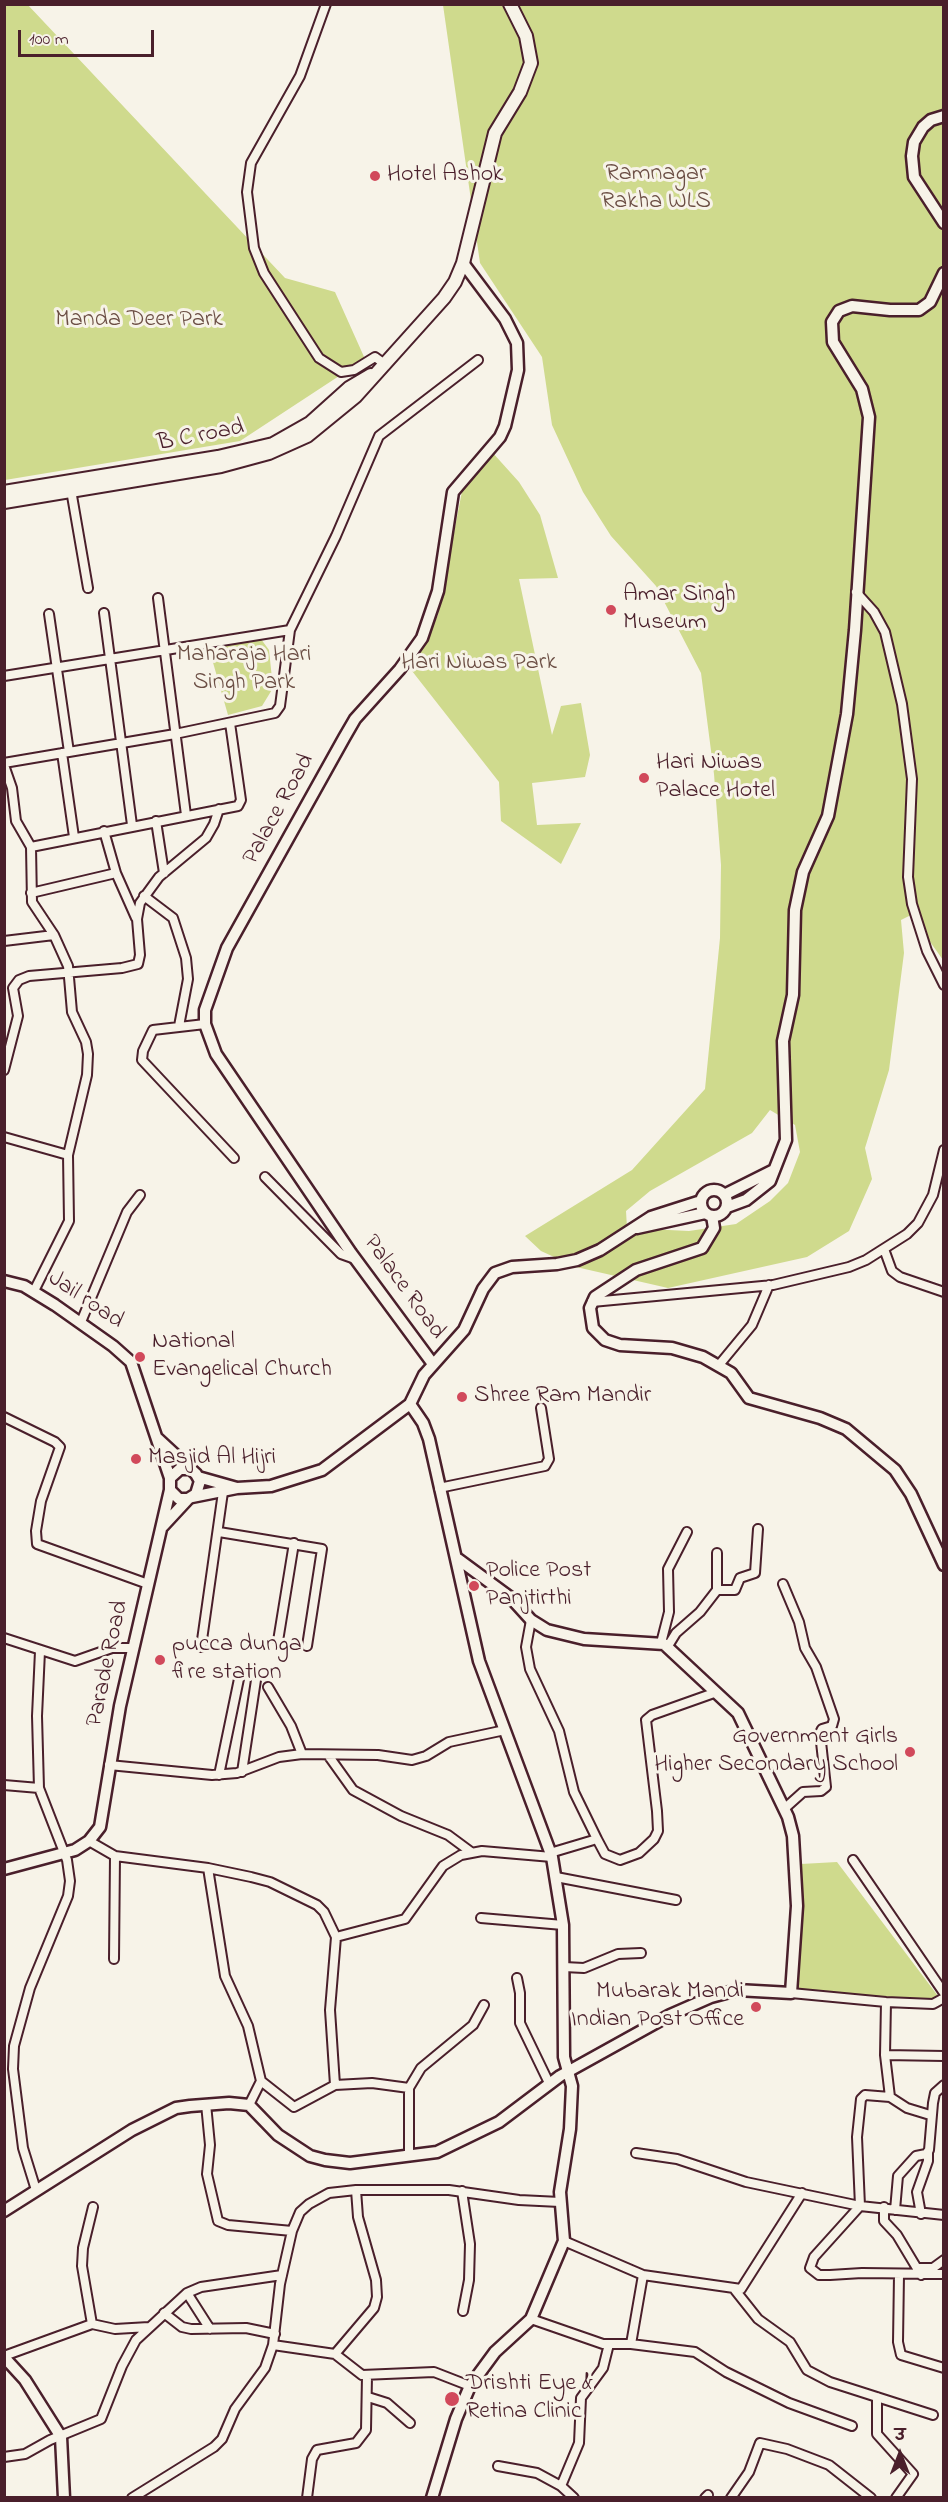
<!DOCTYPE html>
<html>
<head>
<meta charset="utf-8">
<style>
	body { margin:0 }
	#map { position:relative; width:948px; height:2502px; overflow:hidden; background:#f7f3e8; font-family:"Indie Flower","Playpen Sans Deva",sans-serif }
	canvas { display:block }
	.frame { position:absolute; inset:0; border:6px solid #4a1f2b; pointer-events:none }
	.north { position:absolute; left:870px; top:2424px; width:60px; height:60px; -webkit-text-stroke:4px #f7f3e8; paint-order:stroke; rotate:0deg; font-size:16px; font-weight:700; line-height:24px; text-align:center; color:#4a1f2b }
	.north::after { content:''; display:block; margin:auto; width:21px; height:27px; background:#4a1f2b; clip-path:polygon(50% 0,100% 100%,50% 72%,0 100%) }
	.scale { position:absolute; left:18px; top:30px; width:136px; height:27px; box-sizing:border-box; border:3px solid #4a1f2b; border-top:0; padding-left:8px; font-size:18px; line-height:21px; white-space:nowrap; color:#4a1f2b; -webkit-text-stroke:4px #f7f3e8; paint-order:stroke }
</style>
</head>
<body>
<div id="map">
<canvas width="948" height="2502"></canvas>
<div class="frame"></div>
<div class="north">उ</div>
<div class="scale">100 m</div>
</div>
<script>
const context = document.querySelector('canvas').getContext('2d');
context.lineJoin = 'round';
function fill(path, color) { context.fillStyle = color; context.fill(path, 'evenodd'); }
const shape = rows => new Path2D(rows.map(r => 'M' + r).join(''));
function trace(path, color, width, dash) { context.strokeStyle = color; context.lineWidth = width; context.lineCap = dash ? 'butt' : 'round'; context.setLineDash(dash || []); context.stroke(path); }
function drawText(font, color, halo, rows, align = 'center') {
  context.font = font + ' "Indie Flower",sans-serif'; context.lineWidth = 6; context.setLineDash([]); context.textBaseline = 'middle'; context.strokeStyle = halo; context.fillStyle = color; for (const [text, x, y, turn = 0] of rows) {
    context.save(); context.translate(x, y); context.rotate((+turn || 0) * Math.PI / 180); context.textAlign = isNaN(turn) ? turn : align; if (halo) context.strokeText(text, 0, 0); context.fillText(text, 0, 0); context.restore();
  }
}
const green = shape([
	[27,4,285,278,335,292,365,359,240,441,5,480,4,5],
	[443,5,943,5,943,960,911,915,901,920,904,953,889,1070,865,1148,872,1179,849,1231,807,1257,668,1288,576,1267,541,1251,525,1236,632,1170,705,1089,720,938,721,865,714,774,701,673,656,586,611,536,583,492,552,425,542,357,480,263],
	[770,1110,795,1125,800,1152,788,1183,770,1201,736,1224,689,1231,627,1228,626,1211,650,1191,752,1133],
	[492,452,519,482,540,515,558,578,519,579,552,735,561,706,581,703,590,755,585,777,532,783,537,825,581,823,561,864,501,821,499,782,412,671,438,615,464,481],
	[261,639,269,650,273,688,262,706,228,715,210,652,213,647],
	[837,1862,941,2000,796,1991,801,1864]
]);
const street = shape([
	[326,4,300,76,251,163,247,192,254,248,264,273,319,358,341,372,354,370,375,357,386,365],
	[71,490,88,588],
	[856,592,874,612,885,632,902,704,912,779,908,877,912,904,927,951,944,985],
	[158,598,186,815],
	[104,613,132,825],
	[49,614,69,752],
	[4,676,290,630],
	[62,753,74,837],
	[4,763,175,734,275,713,280,706,290,630,336,536,379,436,478,360],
	[4,765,12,788,16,821,31,847,32,902,54,935,68,966,72,1012,86,1042,88,1054,87,1075,68,1155,69,1221,34,1291],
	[156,821,164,873],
	[104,831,116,873,136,918],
	[31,847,238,806,241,800,230,723],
	[31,893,116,873],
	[144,896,173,918,186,958,188,979,179,1026],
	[4,941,54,935],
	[205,1024,153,1030,143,1051,142,1060,234,1158],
	[4,1070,18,1016,13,988,19,980,29,976,122,968,138,964,140,955,137,919,140,903,159,877,206,838,214,824,219,809],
	[4,1137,68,1155],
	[265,1177,341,1254,355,1259],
	[884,1249,892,1271,900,1277,944,1292],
	[592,1302,773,1285,849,1267,866,1260,907,1234,918,1223,933,1195,944,1150],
	[81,1322,127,1212,140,1195],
	[719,1365,752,1325,769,1285],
	[4,1417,55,1442,60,1447,41,1501,36,1531,37,1544,148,1584],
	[439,1488,545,1466,549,1459,541,1408],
	[219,1532,322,1549,307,1646],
	[783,1584,799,1622,805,1648,816,1667,834,1719,832,1726,822,1729,820,1733,826,1787,821,1791,803,1792,784,1809],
	[717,1590,735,1590,740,1578,755,1573,758,1529],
	[531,1620,526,1647,530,1669,559,1731,574,1792,597,1839],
	[4,1638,75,1661,112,1648,133,1648],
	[278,1641,294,1543],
	[661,1643,669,1612,668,1569,687,1532],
	[668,1646,676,1633,700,1612,717,1590,717,1553],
	[201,1647,223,1492],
	[268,1687,291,1726,302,1754],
	[328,1755,353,1790,401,1816,448,1835,471,1852],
	[109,1765,212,1775,237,1773,279,1757,302,1754,378,1755,412,1760,426,1756,449,1742,505,1730],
	[242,1772,256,1680],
	[219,1775,240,1674],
	[4,1785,39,1788],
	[89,1841,115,1856,208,1868,251,1877,270,1882,317,1905,324,1912,336,1937,330,2010,335,2085],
	[550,1853,597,1839,605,1854,620,1860,639,1853,654,1839,658,1831,657,1811,646,1720,652,1715,714,1693],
	[853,1860,944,1993],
	[208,1868,225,1976,248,2026,261,2081,249,2105],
	[556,1877,676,1900],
	[481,1918,563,1925],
	[336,1937,405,1919,443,1866,461,1855,482,1851,552,1857],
	[114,1959,115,1856],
	[564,1967,584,1968,618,1954,641,1953],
	[517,1978,520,1993,520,2023,549,2083],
	[791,1993,886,2002,933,2004,944,1998],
	[886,2002,885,2055,890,2097,907,2108,930,2115],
	[885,2055,944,2056],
	[261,2081,294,2107,335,2085,372,2083,409,2088],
	[890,2097,865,2095,861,2099,857,2137,860,2206,814,2257,810,2268,819,2275,830,2275,862,2273,944,2274],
	[206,2104,210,2145,207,2174,218,2221,228,2225,292,2231],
	[636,2153,677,2159,746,2182,860,2206,944,2215],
	[409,2156,409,2088,421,2068,473,2025,484,2005],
	[36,2190,23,2148,13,2069,14,2046,30,1988,68,1896,70,1881,67,1860,39,1788,37,1716,40,1651],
	[462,2191,470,2244,469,2280,463,2311],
	[884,2207,884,2221,897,2235,921,2275],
	[895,2210,898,2176,916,2156,926,2154,929,2150,933,2103,935,2093,944,2085],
	[921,2214,917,2192,928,2161,928,2153],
	[564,2241,643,2275,741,2289,802,2193],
	[917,2268,933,2268,944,2260],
	[899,2275,898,2342,901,2355,944,2368],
	[735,2290,758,2319,790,2342,807,2370,830,2382,933,2415],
	[187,2293,210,2329],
	[164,2313,182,2327,191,2329,246,2328,275,2334],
	[531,2319,603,2344,631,2344,695,2352,726,2372,789,2403,852,2426],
	[92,2324,115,2329,149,2327],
	[631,2344,643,2275],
	[273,2345,335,2354,362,2375,434,2372,470,2386],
	[335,2354,374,2308,377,2297,376,2280,358,2217,356,2190],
	[4,2356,92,2324,82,2266,83,2248,93,2207],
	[368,2397,387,2403,410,2423],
	[877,2397,877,2434,913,2474,896,2498],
	[4,2457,25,2454,50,2440,101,2419,122,2366,136,2340,187,2293,201,2287,282,2275],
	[498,2466,537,2473,561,2486,574,2498],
	[561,2486,579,2443,581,2398,603,2368,609,2344],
	[132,2498,214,2447,222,2439,235,2409,265,2368,273,2345,280,2284,292,2231,300,2212,309,2204,329,2193,356,2190,449,2190,519,2200,560,2202],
	[307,2498,312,2459,317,2450,356,2443,366,2430,367,2376],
	[705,2498,708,2495],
	[731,2498,749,2472,760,2443,787,2449,829,2465,871,2498]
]);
const secondary = shape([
	[944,116,931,120,923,127,914,142,912,156,914,177,944,223],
	'701 1203a13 13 0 1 1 26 0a13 13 0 1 1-26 0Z',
	[724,1195,774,1170],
	[727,1207,746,1200,770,1181,786,1140,783,1041,793,995,795,910,803,872,828,816,847,714,855,630,869,417,862,389,833,342,832,322,839,311,852,306,890,310,919,310,930,302,944,273],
	[712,1216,714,1228,702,1248,636,1270,595,1297,590,1308,593,1328,605,1340,620,1345,672,1348,703,1357,731,1373,749,1398,820,1418,846,1429,895,1470,911,1494,944,1565],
	[637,1228,705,1213],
	[4,1281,24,1286,55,1305,113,1346,131,1362,170,1478],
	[433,1364,351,1253,216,1054,205,1024,205,1010,227,948,344,738,355,719,400,669,422,638,438,591,453,492,500,437,505,426,518,370,517,343,505,319,463,263],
	[410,1404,423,1423,429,1439,479,1661,552,1857,563,1925,564,2057,572,2086,570,2129,560,2192,564,2241,531,2319,495,2352,470,2386,456,2419,432,2498],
	[157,1438,196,1474,200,1481,196,1494,188,1499,179,1499,170,1490,170,1478,180,1469,190,1469],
	[198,1477,237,1488],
	[192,1497,237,1488,271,1486,322,1470,410,1404,424,1375,464,1330,483,1289,495,1273,512,1267,557,1264,577,1260,600,1250,651,1217,701,1201],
	[163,1526,188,1499],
	[4,1869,75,1850,89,1841,100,1827,120,1706,170,1490],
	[4,2211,132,2130,176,2108,190,2106,229,2103,249,2105,278,2135,310,2156,325,2160,350,2163,437,2152,499,2122,560,2076,670,2015,711,1997,737,1990,791,1993,797,1906,793,1836,788,1817,738,1713,664,1644,584,1639,547,1630,531,1620,511,1598,458,1559],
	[4,2357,25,2380,61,2437,64,2498]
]);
const primary = shape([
	[4,492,218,457,273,444,310,423,349,388,371,375],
	[4,502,221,466,269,453,307,436,356,396,444,298,455,282,463,263,495,133,520,92,531,63,526,36,510,4]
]);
const markers = [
	[375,176,6,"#d1495b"],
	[611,610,6,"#d1495b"],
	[644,778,6,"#d1495b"],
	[140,1357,6,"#d1495b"],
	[462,1397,6,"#d1495b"],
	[136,1459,6,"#d1495b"],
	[474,1586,6,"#d1495b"],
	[160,1660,6,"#d1495b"],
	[910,1752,6,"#d1495b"],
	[756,2007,6,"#d1495b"],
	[452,2399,8,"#d1495b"]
];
const parkNames = [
	["Ramnagar",656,175],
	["Rakha WLS",656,203],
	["Manda Deer Park",139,321],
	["Maharaja Hari",244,656],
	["Singh Park",244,684],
	["Hari Niwas Park",479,664]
];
const poiNames = [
	["Hotel Ashok",387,176],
	["Amar Singh",623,596],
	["Museum",623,624],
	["Hari Niwas",656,764],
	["Palace Hotel",656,792],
	["National",152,1343],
	["Evangelical Church",152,1371],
	["Shree Ram Mandir",474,1397],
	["Masjid Al Hijri",148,1459],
	["Police Post",486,1572],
	["Panjtirthi",486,1600],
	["pucca dunga",172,1646],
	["fire station",172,1674],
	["Government Girls",898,1738,"right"],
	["Higher Secondary School",898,1766,"right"],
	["Mubarak Mandi",744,1993,"right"],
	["Indian Post Office",744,2021,"right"],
	["Drishti Eye &",466,2385],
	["Retina Clinic",466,2413]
];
const streetNames = [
	["B C road",201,437,-11],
	["Palace Road",280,810,-61],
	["Palace Road",403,1288,54],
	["Jail road",85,1301,34],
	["Parade Road",109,1664,-78]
];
fill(green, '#cfda8d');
trace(street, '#4a1f2b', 12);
trace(secondary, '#4a1f2b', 15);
trace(primary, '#4a1f2b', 16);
trace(street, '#f7f3e8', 8);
trace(secondary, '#f7f3e8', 10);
trace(primary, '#f7f3e8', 12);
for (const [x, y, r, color] of markers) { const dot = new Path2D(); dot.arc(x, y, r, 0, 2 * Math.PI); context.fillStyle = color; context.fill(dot); trace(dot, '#f7f3e8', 2); }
drawText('24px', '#6b4e44', '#f7f3e8', parkNames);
drawText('24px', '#4a1f2b', '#f7f3e8', poiNames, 'left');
drawText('24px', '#4a1f2b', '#f7f3e8', streetNames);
</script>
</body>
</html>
